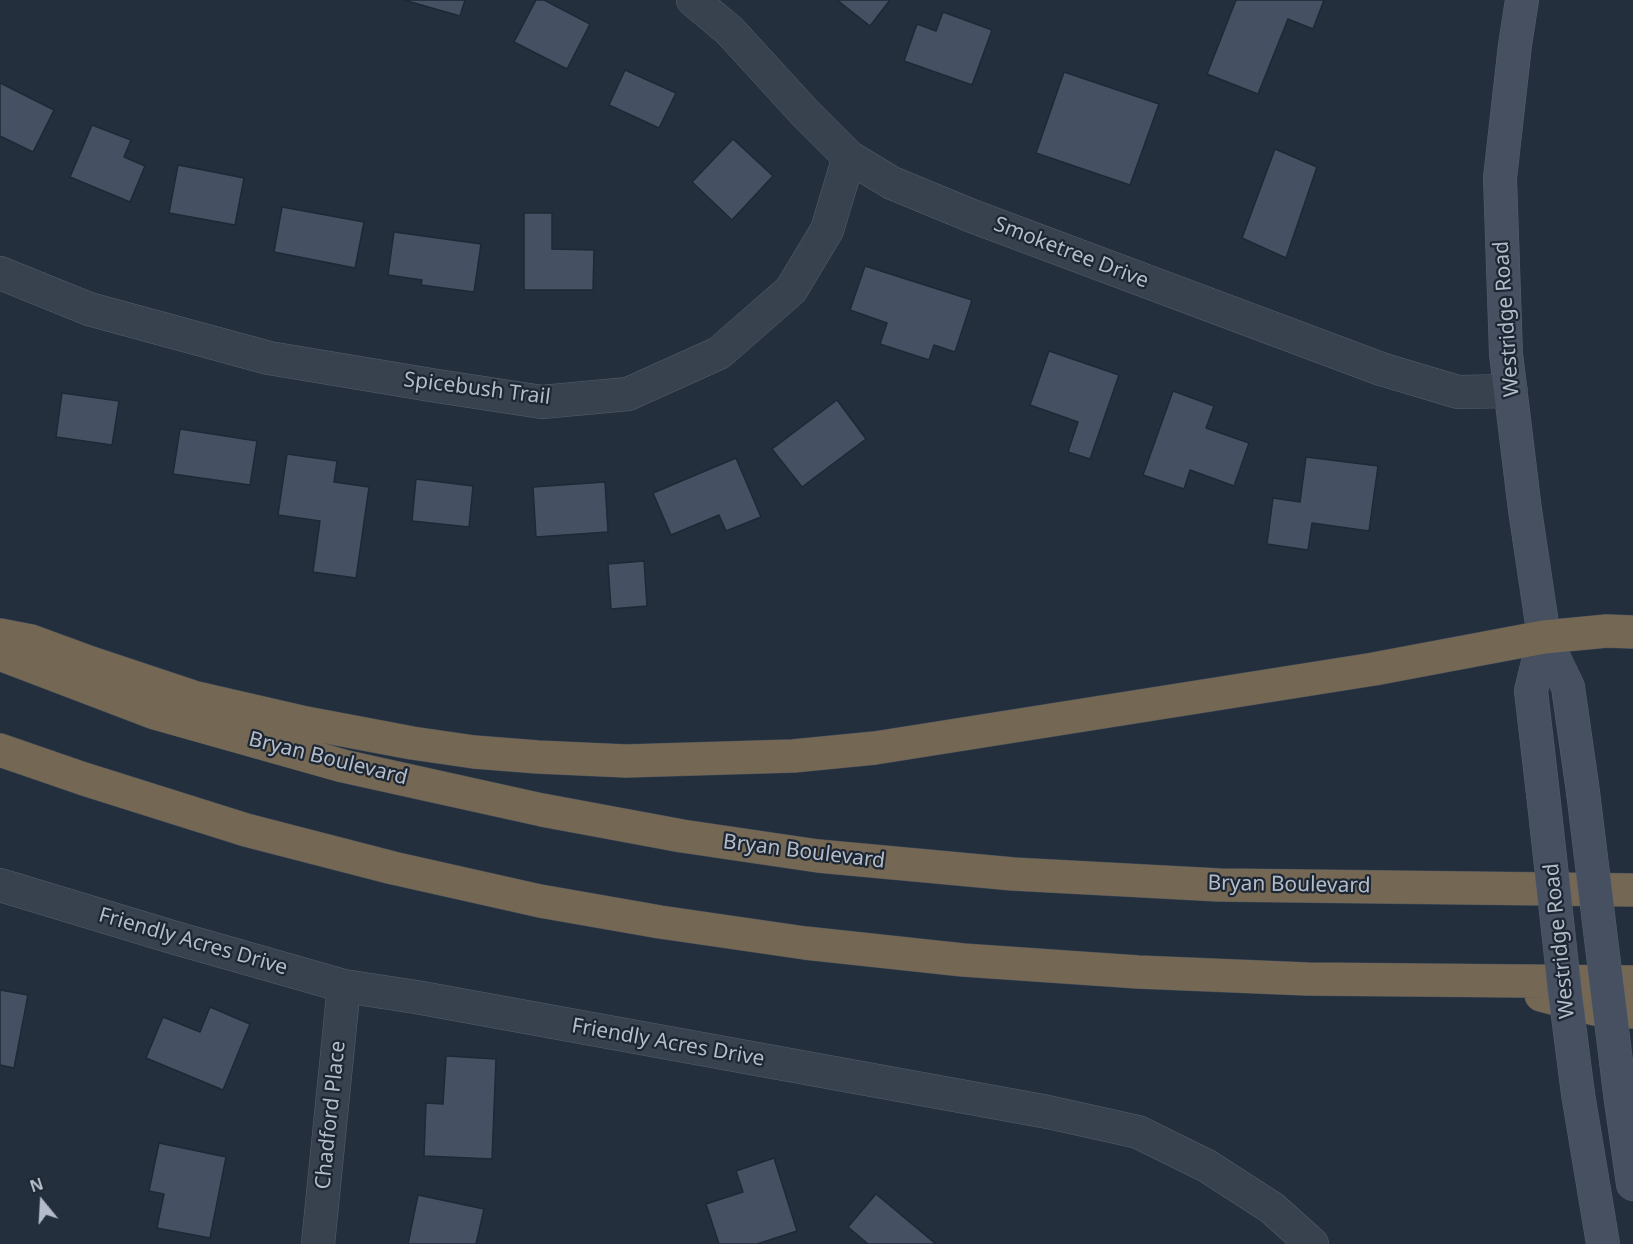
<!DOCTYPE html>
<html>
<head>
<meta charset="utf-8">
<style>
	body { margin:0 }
	#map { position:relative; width:1633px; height:1244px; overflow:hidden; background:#242f3e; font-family:"Noto Sans",sans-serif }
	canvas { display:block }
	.north { position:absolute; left:12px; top:1172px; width:60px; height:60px; -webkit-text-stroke:4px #1d2633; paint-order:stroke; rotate:342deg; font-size:16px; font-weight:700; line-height:24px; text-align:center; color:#b4bcc9 }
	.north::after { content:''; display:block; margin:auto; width:21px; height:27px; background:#b4bcc9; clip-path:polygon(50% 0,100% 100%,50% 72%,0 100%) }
</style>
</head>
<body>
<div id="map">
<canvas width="1633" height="1244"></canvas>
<div class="north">N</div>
</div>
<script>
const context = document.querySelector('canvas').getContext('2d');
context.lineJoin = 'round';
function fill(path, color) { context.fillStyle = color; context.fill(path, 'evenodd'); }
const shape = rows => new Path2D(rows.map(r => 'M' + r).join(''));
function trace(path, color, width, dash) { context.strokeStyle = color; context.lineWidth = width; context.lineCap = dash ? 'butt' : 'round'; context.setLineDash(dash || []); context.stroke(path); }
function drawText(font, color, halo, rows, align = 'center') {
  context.font = font + ' "Noto Sans",sans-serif'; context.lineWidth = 4.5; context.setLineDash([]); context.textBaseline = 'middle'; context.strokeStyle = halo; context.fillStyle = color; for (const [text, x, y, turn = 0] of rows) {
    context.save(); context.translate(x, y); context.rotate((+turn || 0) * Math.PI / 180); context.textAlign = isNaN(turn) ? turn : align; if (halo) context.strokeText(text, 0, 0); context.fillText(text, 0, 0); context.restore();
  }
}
const building = shape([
	[404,0,465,0,460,16,404,0],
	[536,0,544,0,590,24,567,69,514,42,536,0],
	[837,0,890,0,870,26,837,0],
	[1236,0,1324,0,1313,29,1288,19,1258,94,1207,74,1236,0],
	[943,12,992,30,972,85,904,61,917,24,936,31,943,12],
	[625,70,676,93,659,128,609,105,625,70],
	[1064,72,1159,104,1130,185,1036,153,1064,72],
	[0,83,54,110,33,152,0,136,0,83],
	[92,125,131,140,124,157,145,166,130,202,70,177,92,125],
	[733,139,773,176,732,220,692,182,733,139],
	[1275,149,1317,167,1286,258,1242,238,1275,149],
	[178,165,244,178,235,225,169,213,178,165],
	[282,207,364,222,355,268,274,252,282,207],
	[524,213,552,213,552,249,594,250,593,290,524,290,524,213],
	[394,232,481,244,474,292,421,285,422,280,388,275,394,232],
	[865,266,972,300,955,352,934,345,929,360,880,344,887,323,850,310,865,266],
	[1049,351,1119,375,1090,459,1068,452,1078,422,1030,405,1049,351],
	[1173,391,1214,406,1206,428,1249,443,1234,486,1190,470,1184,489,1143,475,1173,391],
	[62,393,119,401,112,445,56,437,62,393],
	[837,400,866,439,802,487,772,449,837,400],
	[180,429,257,441,250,485,173,474,180,429],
	[287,454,337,461,334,482,369,487,356,578,313,572,320,521,278,515,287,454],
	[1306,457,1378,466,1369,531,1312,523,1308,550,1267,544,1273,498,1300,502,1306,457],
	[736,458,761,517,726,531,719,515,671,535,653,493,736,458],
	[416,479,473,486,469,527,412,521,416,479],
	[605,482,608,532,536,537,533,487,605,482],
	[644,561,647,606,611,609,608,564,644,561],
	[0,990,28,995,14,1068,0,1065,0,990],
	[210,1007,250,1024,223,1090,146,1058,163,1017,200,1032,210,1007],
	[446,1056,496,1059,492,1159,424,1156,426,1103,443,1104,446,1056],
	[159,1143,226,1157,210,1238,157,1228,164,1194,149,1191,159,1143],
	[774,1158,797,1231,757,1244,719,1244,706,1204,743,1192,736,1171,774,1158],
	[876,1194,936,1244,868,1244,848,1227,876,1194],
	[418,1195,484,1209,476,1244,408,1244,418,1195]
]);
const minor = shape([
	[693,0,730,31,805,113,849,157,892,183,972,216,1381,369,1458,392,1511,391],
	[0,273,89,309,269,358,437,386,542,402,628,394,719,353,791,290,827,230,849,157],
	[0,885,172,937,344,986,416,997,1048,1112,1138,1132,1207,1166,1272,1208,1312,1244],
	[318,1244,344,986]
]);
const secondary = shape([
	[1522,0,1515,45,1500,178,1506,354,1525,510,1544,637,1568,687,1583,792],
	[1543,794,1531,691,1544,637],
	[1578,1094,1603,1244],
	[1620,1094,1633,1184]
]);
const motorway = shape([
	[0,635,31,641,91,663,193,697,306,723,412,743,474,752,538,757,626,761,793,756,875,748,1374,669,1544,637,1607,631,1633,632],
	[0,654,155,713,343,766,542,810,682,836,818,856,1013,874,1219,885,1633,890],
	[0,750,84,779,246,830,393,868,540,901,660,922,805,943,963,960,1138,972,1307,979,1633,982],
	[1541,995,1595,1009,1633,1012]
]);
const secondaryBridge = shape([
	[1583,792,1620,1094],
	[1543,794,1565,993,1578,1094]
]);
const streetNames = [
	["Smoketree Drive",1071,253,21],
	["Westridge Road",1507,319,-94],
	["Spicebush Trail",477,389,7],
	["Bryan Boulevard",328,759,14],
	["Bryan Boulevard",804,852,7],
	["Bryan Boulevard",1289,885,1],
	["Westridge Road",1560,941,-96],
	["Friendly Acres Drive",193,942,16],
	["Friendly Acres Drive",668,1043,10],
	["Chadford Place",331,1115,-84]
];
fill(building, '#455162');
trace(building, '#1f2835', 1.5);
trace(minor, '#565f6c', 34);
trace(secondary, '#565f6c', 34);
trace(motorway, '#434c59', 34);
trace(minor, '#38414e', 33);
trace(secondary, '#465061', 33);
trace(motorway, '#746855', 33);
trace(secondaryBridge, '#565f6c', 34, []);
trace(secondaryBridge, '#465061', 33);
drawText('21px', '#b4bcc9', '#1d2633', streetNames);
</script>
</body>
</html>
